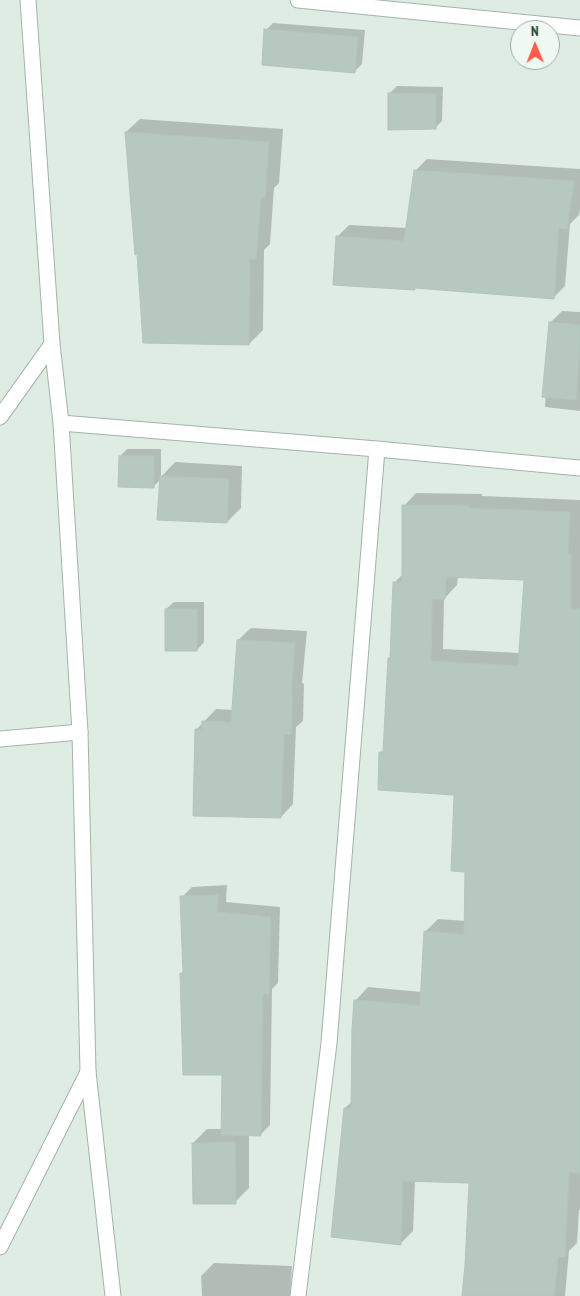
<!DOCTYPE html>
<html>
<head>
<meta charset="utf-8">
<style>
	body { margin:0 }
	#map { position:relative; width:580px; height:1296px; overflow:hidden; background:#dfece4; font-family:"PT Sans Narrow",sans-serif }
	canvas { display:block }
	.north { position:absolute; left:510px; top:20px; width:50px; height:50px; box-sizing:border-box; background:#f0f8f2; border:1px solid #9cada4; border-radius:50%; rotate:359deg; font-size:14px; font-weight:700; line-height:20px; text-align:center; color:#1f3d30 }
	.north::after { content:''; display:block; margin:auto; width:18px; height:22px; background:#fc5c4c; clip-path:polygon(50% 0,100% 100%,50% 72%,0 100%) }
</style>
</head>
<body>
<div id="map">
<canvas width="580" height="1296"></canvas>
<div class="north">N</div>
</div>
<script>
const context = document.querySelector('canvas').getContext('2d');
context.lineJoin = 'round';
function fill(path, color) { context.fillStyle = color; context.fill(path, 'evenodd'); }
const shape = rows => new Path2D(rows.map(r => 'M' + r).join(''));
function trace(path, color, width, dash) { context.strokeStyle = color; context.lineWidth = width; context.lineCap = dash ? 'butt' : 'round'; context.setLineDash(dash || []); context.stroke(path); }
const shadow = shape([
	[273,23,365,30,362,64,354,72,266,30],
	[397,86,443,87,442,121,435,128,389,94],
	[140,119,283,129,279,183,274,188,270,244,264,250,263,330,249,344,138,253,126,132],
	[427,159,580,169,580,209,579,215,570,224,565,286,553,298,417,287,414,289,337,237,349,225,407,228,415,171],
	[562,311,580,312,580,411,545,407,550,323],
	[127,449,161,449,161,477,175,462,242,466,241,508,227,522,161,479,153,487,120,456],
	[416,493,482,494,482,496,580,500,580,1210,579,1210,577,1243,569,1251,565,1296,463,1296,467,1265,470,1181,415,1180,413,1231,400,1244,345,1108,353,1101,356,1000,368,987,422,992,425,932,438,919,466,921,466,871,456,793,381,753,384,749,389,659,392,656,394,583,403,574,404,506],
	[458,576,526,579,520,653,443,649,444,599,457,585],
	[174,602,204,602,204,642,197,650,166,609],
	[251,628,307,631,302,683,304,684,303,721,296,727,293,804,281,817,196,730,216,709,233,710,238,640],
	[227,885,226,902,280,907,278,983,272,989,270,1125,260,1135,249,1135,249,1188,235,1202,193,1143,207,1129,222,1129,223,1073,182,973,184,971,182,897,192,887],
	[214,1263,292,1266,290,1296,202,1296,201,1276]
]);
const building = shape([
	[264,29,358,37,355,73,262,65,264,29],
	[388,93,436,94,436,129,388,130,388,93],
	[125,132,269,142,265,198,261,198,256,259,250,259,249,345,143,343,137,254,135,255,125,132],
	[414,170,574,181,567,229,559,228,554,299,415,288,415,290,333,285,336,236,404,241,414,170],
	[549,322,580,325,580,344,576,400,542,397,549,322],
	[119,456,154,456,154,488,118,487,119,456],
	[160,476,229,479,227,523,157,520,160,476],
	[402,505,469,506,469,508,570,512,568,555,571,555,571,609,580,609,580,1173,569,1172,565,1257,558,1257,554,1296,462,1296,465,1265,469,1183,403,1181,401,1245,331,1237,344,1108,351,1108,352,1029,354,1000,420,1005,424,931,464,935,465,872,451,871,454,795,378,790,379,752,383,752,388,658,390,658,393,582,402,582,402,505],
	[446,577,524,580,518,666,431,661,432,599,445,599,446,577],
	[165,609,197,609,197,651,165,651,165,609],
	[237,640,295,643,291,696,293,696,291,735,284,734,281,818,193,816,195,729,202,729,202,721,231,722,237,640],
	[218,895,217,912,271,917,269,994,263,994,261,1136,221,1135,222,1075,183,1075,180,973,183,973,180,896,218,895],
	[235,1142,236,1204,193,1204,192,1143,235,1142]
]);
const minor = shape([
	[298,0,580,28],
	[0,417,52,344],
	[61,423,377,449,580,468],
	[0,739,80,732],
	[0,1247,88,1072],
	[298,1296,329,1043,377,449]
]);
const tertiary = shape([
	[28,0,52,344,61,423,80,732,88,1072,113,1296]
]);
fill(shadow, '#0003');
fill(building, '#b7c9bf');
trace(building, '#b1c5ba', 1);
trace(minor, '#a2b4aa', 17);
trace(tertiary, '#a2b4aa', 17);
trace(minor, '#fff', 15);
trace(tertiary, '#fff', 15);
</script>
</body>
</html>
